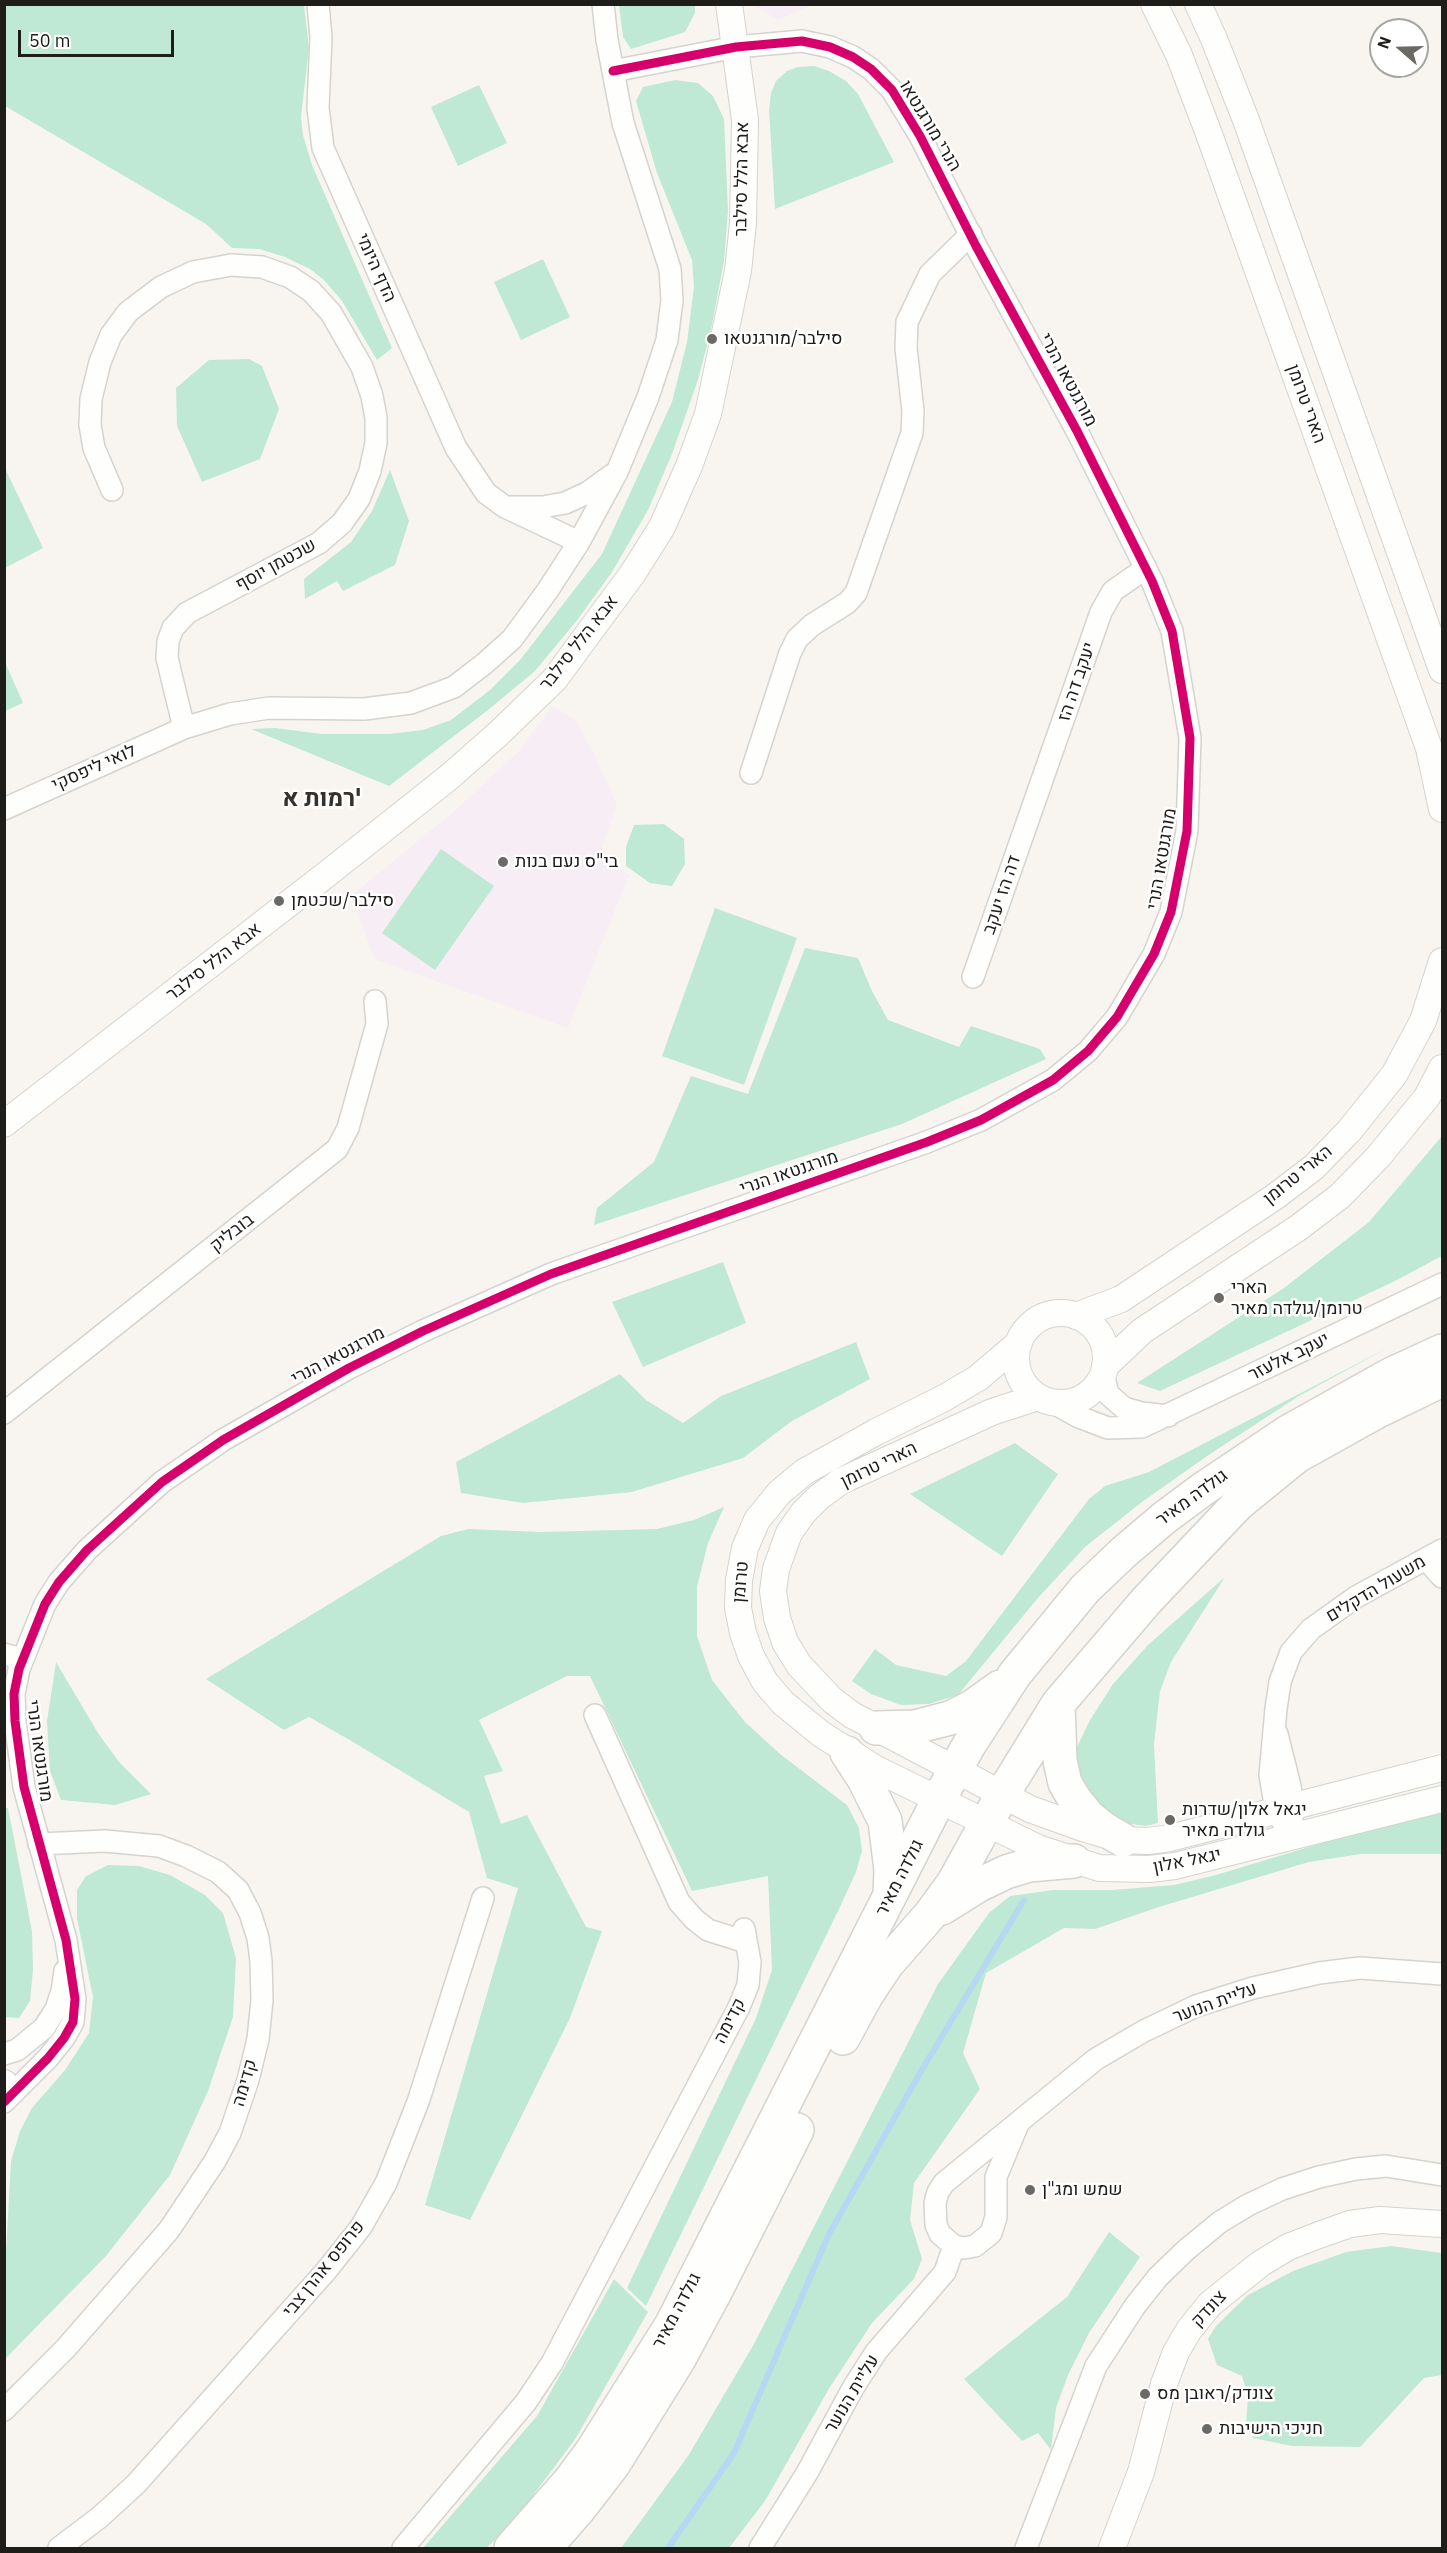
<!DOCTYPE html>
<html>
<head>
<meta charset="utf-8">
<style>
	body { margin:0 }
	#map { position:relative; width:1447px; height:2553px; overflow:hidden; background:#f8f5f0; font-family:"IBM Plex Sans",sans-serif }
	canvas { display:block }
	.frame { position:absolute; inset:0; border:6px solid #1f1d1a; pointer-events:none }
	.north { position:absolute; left:1369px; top:18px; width:60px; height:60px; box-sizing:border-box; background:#fff; border:2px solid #a5a5a3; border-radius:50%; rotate:290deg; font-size:16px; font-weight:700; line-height:24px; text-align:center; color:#1f1d1a }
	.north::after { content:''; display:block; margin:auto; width:21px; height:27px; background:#6b6965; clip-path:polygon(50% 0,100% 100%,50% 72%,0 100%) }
	.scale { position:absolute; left:18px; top:30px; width:156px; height:27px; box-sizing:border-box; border:3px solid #1f1d1a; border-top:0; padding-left:8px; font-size:18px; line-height:21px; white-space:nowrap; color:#1f1d1a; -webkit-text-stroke:4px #fff; paint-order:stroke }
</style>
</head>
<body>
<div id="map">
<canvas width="1447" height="2553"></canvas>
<div class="frame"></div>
<div class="north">N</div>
<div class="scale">50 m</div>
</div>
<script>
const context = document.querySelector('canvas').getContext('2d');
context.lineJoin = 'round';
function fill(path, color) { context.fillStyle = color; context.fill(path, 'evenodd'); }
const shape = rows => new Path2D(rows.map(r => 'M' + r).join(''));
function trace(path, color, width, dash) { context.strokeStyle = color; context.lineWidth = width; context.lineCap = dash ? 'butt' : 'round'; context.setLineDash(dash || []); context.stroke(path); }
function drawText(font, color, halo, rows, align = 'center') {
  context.font = font + ' "IBM Plex Sans",Heebo,sans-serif'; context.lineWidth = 5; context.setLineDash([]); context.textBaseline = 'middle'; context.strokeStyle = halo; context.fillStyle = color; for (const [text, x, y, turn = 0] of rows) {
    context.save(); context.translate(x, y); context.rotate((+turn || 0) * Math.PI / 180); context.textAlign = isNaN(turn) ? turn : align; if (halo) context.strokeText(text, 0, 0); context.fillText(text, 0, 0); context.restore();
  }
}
const education = shape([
	[753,5,812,5,778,20],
	[552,706,575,719,594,753,617,805,601,850,629,875,568,1028,374,959,352,895,458,808,520,750]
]);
const green = shape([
	[5,4,304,5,309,48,301,117,303,135,312,165,392,348,377,360,342,301,324,280,310,269,285,257,259,249,232,248,206,224,5,106],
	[619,5,695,5,695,13,685,32,631,49,623,37],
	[814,66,829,71,846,81,858,94,894,162,775,209,769,110,771,93,776,81,787,71,798,67],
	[675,80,698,83,713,96,724,119,728,211,724,261,711,330,698,380,672,454,648,510,612,572,578,619,535,671,488,710,389,786,251,729,275,728,322,734,389,734,423,730,451,720,490,690,520,660,602,554,672,402,687,342,694,287,692,260,657,173,636,101,643,87],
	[479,85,507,143,458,166,431,107],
	[543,259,570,317,521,340,494,282],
	[249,359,262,366,279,409,260,459,202,482,177,426,176,388,209,360],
	[4,466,43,548,5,568,4,568],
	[390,470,409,521,395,565,343,591,337,581,305,599,304,579,351,542,372,511],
	[5,662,23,703,5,711,4,711],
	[664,824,684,839,685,864,672,886,650,883,626,866,626,847,634,825],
	[441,849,494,886,435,970,382,933],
	[715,908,797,938,744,1085,662,1056],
	[805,948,858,958,872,991,888,1020,959,1047,971,1026,1040,1049,1046,1059,902,1124,594,1225,597,1208,654,1162,691,1076,748,1094],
	[1442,1136,1442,1256,1393,1282,1160,1391,1137,1383,1284,1288,1369,1222],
	[723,1262,746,1323,643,1367,612,1302],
	[856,1342,870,1379,792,1421,743,1458,632,1492,523,1503,461,1493,456,1462,620,1374,646,1400,683,1423,721,1396],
	[1393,1345,1299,1396,1210,1454,1142,1502,1085,1547,1037,1599,958,1695,929,1704,901,1705,871,1694,852,1681,875,1649,896,1665,946,1676,966,1661,1089,1499,1105,1486,1149,1472],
	[1015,1443,1058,1474,1002,1556,910,1494],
	[724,1507,708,1543,697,1587,697,1636,712,1680,745,1722,780,1754,847,1805,859,1828,862,1851,856,1872,840,1907,646,2306,627,2288,756,2018,772,1970,768,1876,692,1891,590,1676,567,1676,479,1720,503,1771,484,1776,501,1824,527,1815,586,1927,602,1931,570,2018,470,2220,425,2205,518,1888,487,1878,469,1812,348,1739,309,1717,284,1730,206,1679,441,1536,468,1529,541,1532,657,1529,694,1520],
	[1225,1577,1171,1662,1160,1691,1154,1745,1158,1823,1146,1826,1124,1823,1102,1813,1072,1769,1076,1749,1090,1720,1113,1684,1148,1645],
	[56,1662,98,1733,119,1762,151,1794,115,1805,61,1800,50,1771,47,1721],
	[5,1808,8,1808,32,1931,33,1970,30,2001,19,2018,5,2017],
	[1442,1812,1442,1854,1361,1854,1309,1862,1159,1907,1095,1929,1064,1928,986,1973,963,2053,980,2089,914,2183,910,2220,922,2259,914,2279,872,2323,830,2387,765,2501,729,2548,621,2548,688,2456,754,2344,938,1984,989,1913,1010,1896,1053,1890,1112,1890,1174,1885,1216,1875,1342,1837],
	[108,1865,139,1866,170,1875,205,1895,223,1913,236,1958,233,2017,208,2091,170,2175,106,2256,5,2359,5,2270,11,2161,20,2131,32,2108,65,2070,89,2033,93,1997,77,1919,77,1890,86,1876],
	[1109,2232,1140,2257,1089,2333,1068,2375,1056,2408,1051,2450,1038,2433,1022,2441,964,2379,1067,2297],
	[1391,2246,1442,2253,1442,2375,1424,2378,1360,2447,1292,2446,1253,2438,1246,2424,1248,2396,1242,2376,1217,2365,1208,2339,1216,2326,1248,2295,1293,2271,1346,2252],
	[614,2279,648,2312,576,2438,508,2529,486,2548,423,2548,537,2416]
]);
const stream = shape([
	[668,2548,734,2453,829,2234,920,2073,1024,1900]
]);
const minor = shape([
	[318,4,321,37,318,108,323,148,456,448,486,493,505,507,579,542],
	[112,490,94,448,90,425,91,399,100,362,111,335,128,312,161,287,193,272,231,265,262,267,290,277,311,291,331,313,362,367,372,396,376,418,376,443,370,471,359,499,342,523,319,543,187,613,173,628,168,641,167,658,184,728],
	[510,507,543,507,565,503,587,493,612,475],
	[751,773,790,653,797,639,812,625,847,603,856,593,912,433,913,411,906,348,907,322,930,274,971,234],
	[4,809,184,728,230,714,269,708,364,709,411,703,454,687,484,664,512,639,548,590,579,542,617,472,648,397,667,340,672,300,670,269,623,123,607,40,603,4],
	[973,977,1101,612,1113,591,1146,568],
	[1103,1373,1108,1394,1124,1408,1142,1413,1168,1416],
	[1052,1402,1079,1417,1108,1428,1142,1427,1442,1284],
	[4,1413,337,1149,348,1128,377,1024,375,1001],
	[1426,1559,1442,1577],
	[4,1654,22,1659],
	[595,1715,679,1902,694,1919,708,1930,746,1942],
	[1277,1734,1290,1786,1293,1806,1292,1821],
	[1291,1837,1276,1810,1270,1775,1276,1709,1280,1682,1291,1652,1311,1629,1356,1597,1442,1550],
	[4,2054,17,2050,44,2028,56,2009,62,1991,65,1971],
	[4,2102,48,2058,64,2038,73,2022,75,1999,66,1940,24,1787,15,1721,14,1694,19,1669,45,1604,59,1582,87,1550,162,1482,223,1440,349,1368,423,1331,551,1274,927,1142,981,1120,1053,1080,1088,1051,1117,1017,1154,954,1171,912,1187,831,1190,738,1172,631,1152,581,1077,431,976,246,920,136,892,90,871,69,853,57,830,47,802,41,736,47,613,71],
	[1018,2124,996,2177,996,2217,991,2233,975,2246,964,2248,954,2246,940,2234,936,2225,935,2203,938,2192,944,2183,1096,2059,1144,2031,1196,2006,1253,1988,1319,1973,1360,1968,1442,1974],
	[4,2410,66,2348,169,2230,215,2161,230,2133,248,2080,258,2039,262,2000,261,1961,258,1938,250,1913,238,1890,218,1872,186,1856,159,1846,105,1841,39,1844],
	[59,2548,100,2517,136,2484,326,2271,361,2227,386,2183,418,2102,483,1898],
	[403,2548,526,2402,552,2363,739,2007,748,1985,750,1962,744,1929],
	[760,2548,807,2473,853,2388,876,2352,945,2272,954,2246],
	[1026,2548,1096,2366,1135,2306,1158,2277,1186,2250,1220,2222,1248,2205,1282,2189,1319,2177,1356,2169,1386,2166,1442,2175]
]);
const tertiary = shape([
	[1154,4,1179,55,1209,134,1429,748,1442,809],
	[1198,4,1214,39,1246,120,1442,670],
	[4,1124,332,870,448,778,498,734,554,680,633,573,662,527,689,466,708,414,738,271,743,223,745,120,729,4],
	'1016 1358a45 45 0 1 1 90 0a45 45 0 1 1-90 0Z',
	[1076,1316,1121,1299,1276,1196,1314,1167,1349,1131,1394,1075,1423,1021,1442,961],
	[1019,1343,978,1378,944,1398,876,1432,804,1472,779,1493,757,1520,745,1548,739,1580,738,1608,743,1633,751,1656,765,1682,783,1703,821,1734,876,1769,1038,1848,1099,1868,1149,1869,1175,1866,1442,1799],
	[1105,1366,1142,1331,1298,1228,1340,1196,1378,1157,1427,1097,1442,1068],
	[1038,1397,992,1412,841,1481,819,1497,803,1513,789,1533,776,1569,773,1591,777,1618,785,1642,799,1665,832,1700,852,1715,1030,1809,1080,1827,1123,1840,1148,1841,1170,1838,1442,1768],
	[4,2083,4,2096],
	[1112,2548,1141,2472,1164,2384,1176,2352,1189,2330,1210,2304,1260,2264,1288,2247,1319,2235,1350,2224,1380,2220,1442,2224]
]);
const primary = shape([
	[1058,1704,1060,1761,1065,1783,1075,1800,1088,1816,1104,1829,1123,1840],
	[876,1728,915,1727,950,1718,972,1707,1000,1687],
	[847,1753,864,1779,885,1821,891,1870,890,1894],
	[942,1908,979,1885,1006,1872,1029,1865,1074,1861],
	[843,2038,867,1994,887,1964,930,1915,954,1882,1002,1795,1058,1704,1147,1600,1238,1504,1297,1456,1376,1412,1442,1380],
	[511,2548,569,2482,592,2451,672,2324,939,1799,969,1745,1015,1674,1085,1589,1124,1552,1164,1518,1203,1489,1288,1432,1392,1374,1442,1351],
	[545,2548,579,2509,613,2465,679,2359,714,2294,797,2130]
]);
const cycleway = shape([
	[4,2102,48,2058,64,2038,73,2022,75,1999,66,1940,24,1787,15,1721,14,1694,19,1669,45,1604,59,1582,87,1550,162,1482,223,1440,349,1368,423,1331,551,1274,927,1142,981,1120,1053,1080,1088,1051,1117,1017,1154,954,1171,912,1187,831,1190,738,1172,631,1152,581,1077,431,976,246,920,136,892,90,871,69,853,57,830,47,802,41,736,47,613,71]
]);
const markers = [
	[712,339,6,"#6b6965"],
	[503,862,6,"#6b6965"],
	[279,901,6,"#6b6965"],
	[1219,1298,6,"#6b6965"],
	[1170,1820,6,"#6b6965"],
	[1030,2190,6,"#6b6965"],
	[1145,2394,6,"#6b6965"],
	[1207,2429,6,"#6b6965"]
];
const streetNames = [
	["הנרי מורגנטאו",930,126,59],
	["אבא הלל סילבר",742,179,-89],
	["הדף היומי",376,268,66],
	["מורגנטאו הנרי",1068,380,62],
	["הארי טרומן",1306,404,70],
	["שכטמן יוסף",276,565,-29],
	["אבא הלל סילבר",579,643,-52],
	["יעקב דה הז",1077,682,-71],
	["לואי ליפסקי",94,768,-24],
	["מורגנטאו הנרי",1162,859,-80],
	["דה הז יעקב",1002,895,-71],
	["אבא הלל סילבר",214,962,-38],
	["מורגנטאו הנרי",789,1173,-19],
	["הארי טרומן",1298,1175,-39],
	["בובליק",232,1233,-38],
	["מורגנטאו הנרי",338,1356,-28],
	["יעקב אלעזר",1289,1357,-26],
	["הארי טרומן",879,1465,-26],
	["גולדה מאיר",1192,1498,-36],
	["טרומן",741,1582,-85],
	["משעול הדקלים",1376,1589,-31],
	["מורגנטאו הנרי",39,1751,82],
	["יגאל אלון",1187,1861,-11],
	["גולדה מאיר",900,1878,-63],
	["עליית הנוער",1215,2003,-20],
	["קדימה",730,2021,-63],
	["קדימה",245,2083,-74],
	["פרופס אהרן צבי",324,2269,-51],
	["צונדק",1209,2309,-47],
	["גולדה מאיר",677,2311,-62],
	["עליית הנוער",852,2394,-59]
];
const poiNames = [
	["סילבר/מורגנטאו",724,339],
	["בי\"ס נעם בנות",515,862],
	["סילבר/שכטמן",291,901],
	["הארי",1231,1288],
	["טרומן/גולדה מאיר",1231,1309],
	["יגאל אלון/שדרות",1182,1810],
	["גולדה מאיר",1182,1831],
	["שמש ומג\"ן",1042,2190],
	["צונדק/ראובן מס",1157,2394],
	["חניכי הישיבות",1219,2429]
];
const districtNames = [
	["רמות א'",322,799]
];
fill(education, '#f7edf5');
fill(green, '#bfe9d4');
trace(stream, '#b7d8f3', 6);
trace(minor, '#d5d3cf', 24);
trace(tertiary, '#d5d3cf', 28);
trace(primary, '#d5d3cf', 36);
trace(minor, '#fefefd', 21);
trace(tertiary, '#fefefd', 26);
trace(primary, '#fefefd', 33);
trace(cycleway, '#d6006c', 9);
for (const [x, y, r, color] of markers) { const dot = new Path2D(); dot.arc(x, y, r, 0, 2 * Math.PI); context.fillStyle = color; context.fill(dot); trace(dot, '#fff', 2); }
drawText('18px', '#1f1d1a', '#fff', streetNames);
drawText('18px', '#1f1d1a', '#fff', poiNames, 'left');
drawText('bold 24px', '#35322b', '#fff', districtNames);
</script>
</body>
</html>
